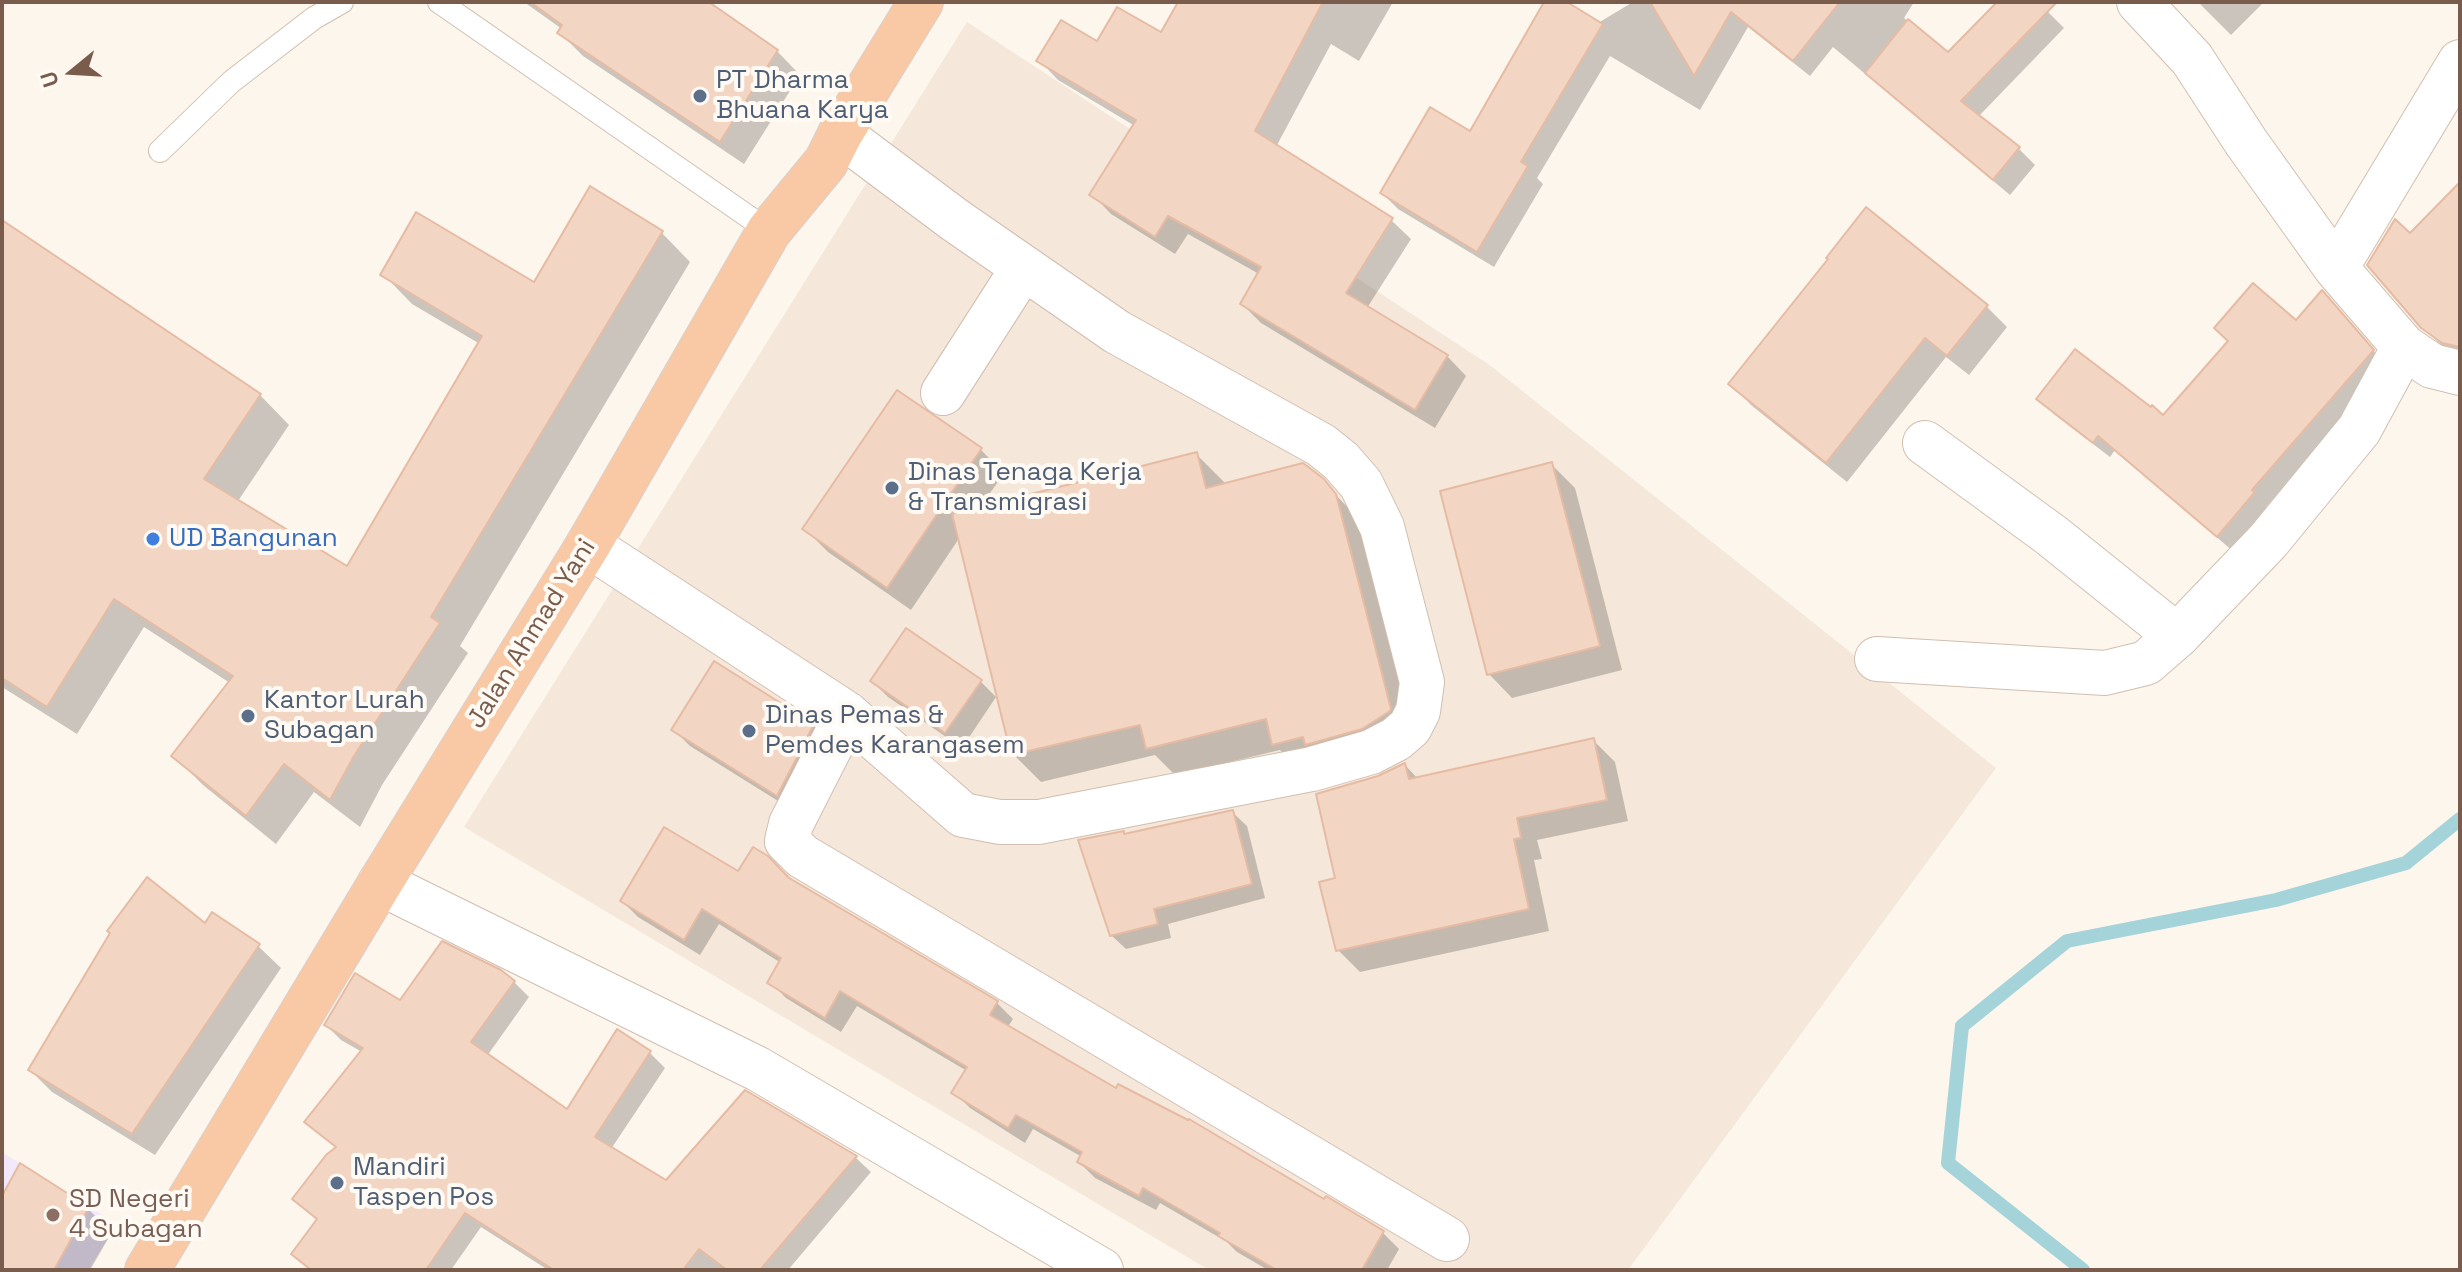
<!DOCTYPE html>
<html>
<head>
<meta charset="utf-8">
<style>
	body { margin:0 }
	#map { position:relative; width:2462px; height:1272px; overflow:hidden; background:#fdf6ec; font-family:"Space Grotesk",sans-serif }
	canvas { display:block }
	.frame { position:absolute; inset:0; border:4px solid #7a5c4d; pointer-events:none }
	.north { position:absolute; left:32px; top:32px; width:80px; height:80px; -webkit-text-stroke:6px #fffaf3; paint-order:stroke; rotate:252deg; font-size:22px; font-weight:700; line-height:32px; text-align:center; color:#7a5c4d }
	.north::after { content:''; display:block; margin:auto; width:28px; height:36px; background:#7a5c4d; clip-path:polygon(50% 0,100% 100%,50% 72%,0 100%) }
</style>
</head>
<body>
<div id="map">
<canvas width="2462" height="1272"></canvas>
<div class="frame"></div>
<div class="north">U</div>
</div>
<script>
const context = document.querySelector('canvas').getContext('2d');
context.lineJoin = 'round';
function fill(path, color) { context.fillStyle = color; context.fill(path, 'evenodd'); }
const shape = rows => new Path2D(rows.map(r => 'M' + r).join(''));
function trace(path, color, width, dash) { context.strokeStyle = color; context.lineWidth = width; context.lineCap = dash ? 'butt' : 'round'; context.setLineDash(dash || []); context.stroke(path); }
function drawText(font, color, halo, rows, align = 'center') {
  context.font = font + ' "Space Grotesk",sans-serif'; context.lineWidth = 8; context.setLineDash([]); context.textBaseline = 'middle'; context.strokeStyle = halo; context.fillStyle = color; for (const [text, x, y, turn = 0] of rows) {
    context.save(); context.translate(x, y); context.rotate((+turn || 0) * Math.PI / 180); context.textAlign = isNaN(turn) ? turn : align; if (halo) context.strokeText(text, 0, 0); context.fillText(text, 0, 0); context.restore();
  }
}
const residential = shape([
	[967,22,1491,366,1996,768,1628,1270,1209,1270,464,827]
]);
const education = shape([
	[2,1152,117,1224,88,1270,2,1270]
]);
const shadow = shape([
	[524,2,705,2,777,51,800,75,744,164,583,56,560,33,562,29],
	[1181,2,1393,2,1359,61,1331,44,1276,147,1391,220,1411,239,1367,308,1447,356,1466,376,1435,428,1261,323,1242,304,1259,274,1188,234,1175,254,1111,214,1092,194,1135,126,1058,80,1039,60,1098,44,1161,35],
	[1547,2,1563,2,1598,23,1633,2,1914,2,1904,18,1948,55,1999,2,2038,2,2064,28,1978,117,2018,148,2035,165,2010,195,1833,47,1810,76,1748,27,1700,110,1610,56,1537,178,1543,184,1494,267,1398,209,1382,193,1471,134],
	[2198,2,2264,2,2231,35],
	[2460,185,2460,358,2439,343,2422,327,2411,236],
	[2,223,260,395,289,425,238,501,347,568,480,344,412,304,383,274,535,285,661,232,690,262,460,646,468,653,382,785,360,827,314,792,276,844,203,785,174,756,230,683,144,627,77,734,2,687],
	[1986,306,2007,327,1969,375,1946,357,1847,482,1751,405,1731,384],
	[2338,309,2388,368,2266,507,2269,510,2234,552,2115,450,2110,457,2055,415,2039,399,2164,417,2296,323],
	[981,450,1004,473,979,509,1196,454,1224,482,1225,485,1322,481,1364,524,1418,737,1302,772,1280,750,1175,775,1155,755,1041,782,1013,754,960,537,911,610,828,552,805,529],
	[1551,464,1575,488,1622,670,1512,698,1489,674],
	[872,681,980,681,996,697,962,748,888,697],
	[813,725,829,741,794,811,690,746,674,730],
	[1593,740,1615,762,1628,821,1537,840,1542,859,1534,860,1549,931,1360,972,1338,950,1338,880,1379,778,1405,765,1418,779],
	[1232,812,1247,826,1265,898,1168,924,1171,938,1126,949,1111,935,1125,835],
	[739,874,788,879,997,1003,1013,1019,1007,1028,1117,1091,1325,1202,1327,1199,1383,1233,1399,1249,1387,1270,1268,1270,1237,1252,1227,1242,1160,1203,1156,1210,1095,1178,1079,1162,1082,1157,1033,1129,1025,1143,970,1108,954,1092,967,1071,857,1006,841,1032,786,998,770,982,781,963,719,924,700,955,638,917,622,901],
	[205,926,258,946,281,968,155,1155,52,1092,30,1070],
	[514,982,529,997,487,1056,567,1111,650,1053,665,1068,611,1149,666,1183,745,1093,856,1158,871,1172,788,1270,548,1270,481,1227,451,1270,310,1270,293,1253,318,1221,295,1199,337,1148,307,1122,362,1052,341,1040,326,1025,400,1003],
	[21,1166,88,1209,112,1232,90,1270,2,1270,2,1200]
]);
const stream = shape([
	[2083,1270,1948,1163,1962,1026,2067,941,2276,900,2406,863,2460,819]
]);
const building = shape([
	[530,2,709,2,778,50,720,142,557,33,562,25,530,2],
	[1178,2,1323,2,1255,131,1393,218,1346,293,1448,355,1415,410,1240,304,1261,267,1168,216,1155,237,1089,195,1136,120,1036,61,1061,20,1097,41,1117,7,1161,32,1178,2],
	[1544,2,1567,2,1603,24,1521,162,1528,166,1477,252,1380,193,1430,107,1470,131,1544,2],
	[1650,2,1840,2,1793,61,1731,12,1694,76,1650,2],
	[1997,2,2057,2,1961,101,2020,147,1993,180,1865,73,1908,19,1948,52,1997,2],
	[2460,182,2460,347,2442,343,2421,328,2367,265,2395,219,2410,233,2460,182],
	[590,186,663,231,431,617,440,623,354,756,330,800,284,764,246,816,171,756,233,676,114,599,47,707,2,678,2,220,261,394,204,479,347,566,482,336,380,275,416,212,534,282,590,186],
	[1866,207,1988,305,1947,356,1925,338,1826,463,1728,384,1828,259,1826,258,1866,207],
	[2253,283,2296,320,2322,290,2374,350,2252,490,2255,492,2217,537,2098,436,2093,443,2036,399,2075,349,2151,407,2152,405,2163,415,2228,341,2214,328,2253,283],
	[897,390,982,448,887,588,802,529,897,390],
	[1197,452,1206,488,1303,463,1324,479,1336,494,1391,709,1390,711,1362,729,1305,745,1303,737,1272,745,1266,719,1146,749,1140,725,1011,755,952,514,1197,452],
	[1552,462,1600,646,1487,675,1440,491,1552,462],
	[906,628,982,680,945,733,870,681,906,628],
	[714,661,814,724,777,796,671,730,714,661],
	[1594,738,1607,800,1517,818,1521,838,1514,839,1529,909,1336,951,1319,882,1335,878,1316,794,1378,776,1405,763,1409,779,1594,738],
	[1233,810,1252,884,1154,909,1158,924,1110,936,1078,840,1124,831,1124,834,1233,810],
	[664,827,738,871,753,847,768,856,789,878,998,1001,990,1015,1116,1088,1118,1084,1188,1120,1189,1119,1324,1199,1326,1196,1384,1231,1362,1270,1277,1270,1218,1236,1220,1233,1143,1188,1139,1196,1077,1162,1082,1152,1016,1115,1008,1128,951,1093,967,1067,840,991,825,1018,767,983,781,958,702,909,684,940,620,901,664,827],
	[147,877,205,923,212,912,260,944,132,1134,28,1070,110,933,107,931,147,877],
	[442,941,501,970,515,981,471,1042,567,1109,617,1029,651,1051,595,1137,666,1180,745,1090,857,1156,760,1270,727,1270,699,1249,683,1270,554,1270,465,1213,426,1270,311,1270,291,1254,317,1219,292,1199,326,1155,336,1147,304,1122,363,1048,324,1025,355,973,400,1000,442,941],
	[20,1163,89,1207,54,1270,2,1270,2,1196,20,1163]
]);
const service = shape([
	[439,2,769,231],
	[160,151,231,82,314,18,342,2]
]);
const minor = shape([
	[2139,2,2192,59,2246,142,2336,268,2404,347,2432,366,2460,373],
	[2336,268,2460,62],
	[943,393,1023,268],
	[1925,443,2051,535,2177,636],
	[588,545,847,714,963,815,1000,822,1039,822,1312,769,1371,752,1396,739,1410,727,1418,711,1422,682,1382,527,1361,484,1341,461,1321,445,1117,332,955,220,840,134],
	[1877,659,2105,673,2146,663,2177,636,2268,541,2359,430,2404,347],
	[847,714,791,824,787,841,802,856,1447,1239],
	[380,883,758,1069,1101,1270]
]);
const trunk = shape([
	[147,1270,380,883,588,545,769,231,826,162,840,134,921,2]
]);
const markers = [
	[700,96,8,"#5c6f8a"],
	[892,488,8,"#5c6f8a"],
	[153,539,8,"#3f7fe0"],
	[248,716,8,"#5c6f8a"],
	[749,731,8,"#5c6f8a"],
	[337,1183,8,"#5c6f8a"],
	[53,1215,8,"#8d6e63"]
];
const serviceNames = [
	["PT Dharma",716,81],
	["Bhuana Karya",716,111],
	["Dinas Tenaga Kerja",908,473],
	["& Transmigrasi",908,503],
	["Kantor Lurah",264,701],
	["Subagan",264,731],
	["Dinas Pemas &",765,716],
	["Pemdes Karangasem",765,746],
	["Mandiri",353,1168],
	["Taspen Pos",353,1198]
];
const shopNames = [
	["UD Bangunan",169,539]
];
const streetNames = [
	["Jalan Ahmad Yani",532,634,-58]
];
const educationNames = [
	["SD Negeri",69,1200],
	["4 Subagan",69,1230]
];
fill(residential, '#f5e8da');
fill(education, '#f3e8fa');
fill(shadow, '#0003');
trace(stream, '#a5d3da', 14);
fill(building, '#f3d5c3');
trace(building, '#e6bba3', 2);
trace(service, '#d1beb0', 24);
trace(minor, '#d1beb0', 46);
trace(trunk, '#dad1cd', 46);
trace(service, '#fff', 22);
trace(minor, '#fff', 44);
trace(trunk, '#f9c8a4', 44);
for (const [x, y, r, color] of markers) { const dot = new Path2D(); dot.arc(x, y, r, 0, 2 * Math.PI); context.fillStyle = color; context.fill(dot); trace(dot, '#fffaf3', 3); }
drawText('26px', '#4e5e75', '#fffaf3', serviceNames, 'left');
drawText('26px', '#366cbe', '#fffaf3', shopNames, 'left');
drawText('26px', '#7a5c4d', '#fffaf3', streetNames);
drawText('26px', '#785e54', '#fffaf3', educationNames, 'left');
</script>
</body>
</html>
